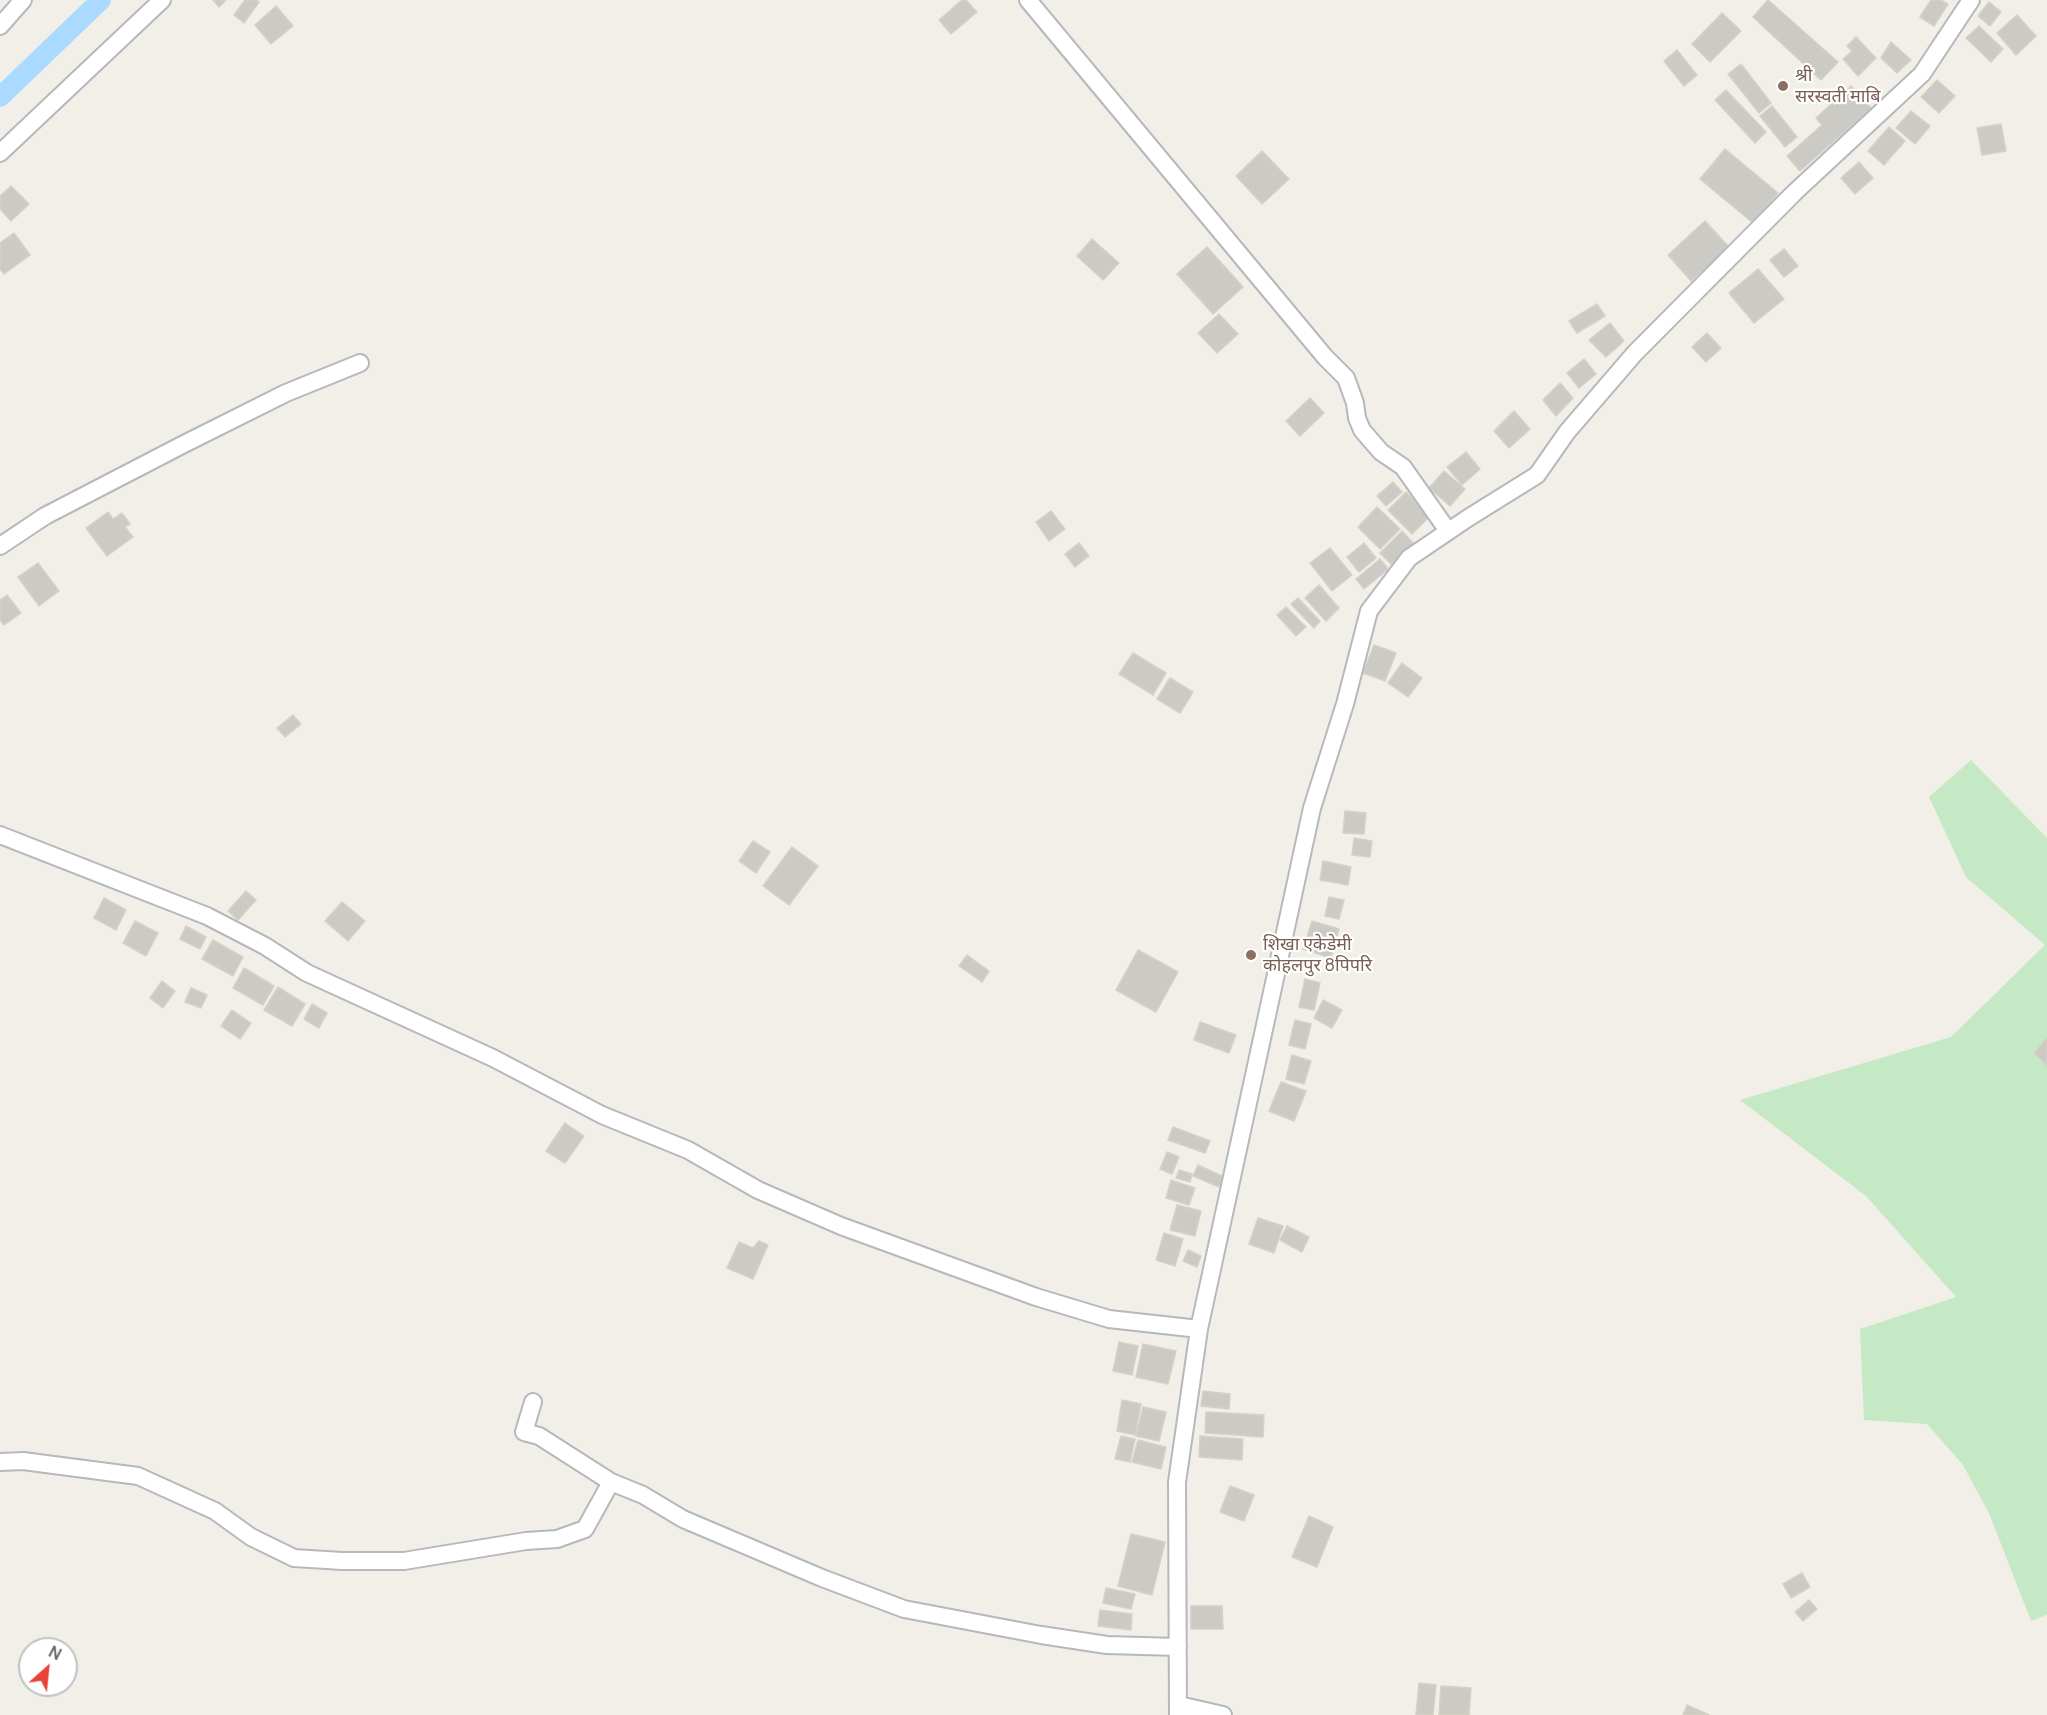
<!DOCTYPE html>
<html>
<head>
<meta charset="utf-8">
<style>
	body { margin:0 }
	#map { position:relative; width:2047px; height:1715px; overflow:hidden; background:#f1efe8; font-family:Manrope,sans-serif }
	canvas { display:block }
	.north { position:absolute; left:18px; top:1637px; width:60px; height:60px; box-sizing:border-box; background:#fff; border:2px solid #bfc1c3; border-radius:50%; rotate:27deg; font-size:16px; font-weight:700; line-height:24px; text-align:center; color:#5f6368 }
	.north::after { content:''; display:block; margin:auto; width:21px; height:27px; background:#ea4335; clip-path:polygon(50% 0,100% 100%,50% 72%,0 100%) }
</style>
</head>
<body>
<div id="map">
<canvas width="2047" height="1715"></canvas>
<div class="north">N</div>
</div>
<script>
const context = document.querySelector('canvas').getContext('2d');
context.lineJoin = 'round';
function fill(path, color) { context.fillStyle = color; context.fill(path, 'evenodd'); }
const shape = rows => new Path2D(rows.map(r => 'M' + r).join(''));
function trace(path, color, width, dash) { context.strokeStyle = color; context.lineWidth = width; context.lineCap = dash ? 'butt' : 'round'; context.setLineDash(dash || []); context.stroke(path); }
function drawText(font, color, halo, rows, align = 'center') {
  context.font = font + ' Manrope,"Noto Sans Devanagari",sans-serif'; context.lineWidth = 4.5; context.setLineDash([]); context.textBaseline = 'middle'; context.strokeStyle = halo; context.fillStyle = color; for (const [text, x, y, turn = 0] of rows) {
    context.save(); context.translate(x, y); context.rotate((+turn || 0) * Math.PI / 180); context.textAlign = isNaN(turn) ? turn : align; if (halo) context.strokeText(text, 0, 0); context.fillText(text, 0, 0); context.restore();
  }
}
const green = shape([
	[1971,760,2047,838,2047,1615,2031,1621,1989,1513,1963,1465,1927,1424,1864,1420,1860,1329,1956,1297,1866,1196,1740,1100,1951,1037,2045,945,1966,877,1929,797]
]);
const canal = shape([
	[0,97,101,0]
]);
const building = shape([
	[213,0,226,0,219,7,213,0],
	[245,0,256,0,259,2,244,23,234,15,245,0],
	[962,0,966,0,977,12,951,34,939,20,962,0],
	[1768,0,1838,62,1821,80,1753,17,1768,0],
	[1931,0,1941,0,1948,4,1934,26,1920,17,1931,0],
	[1989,2,2001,12,1990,26,1978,16,1989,2],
	[276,6,293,26,271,44,255,25,276,6],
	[1722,13,1741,31,1710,62,1692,44,1722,13],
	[2017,15,2036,36,2016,55,1997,33,2017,15],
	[1979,26,2003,49,1991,62,1966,38,1979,26],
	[1856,37,1876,58,1858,76,1843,59,1852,51,1847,46,1856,37],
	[1891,42,1911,60,1897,73,1881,58,1891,42],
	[1677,50,1697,75,1684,86,1664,61,1677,50],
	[1741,64,1771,103,1759,113,1728,74,1741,64],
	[1937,80,1955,96,1939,113,1921,97,1937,80],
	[1851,86,1871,108,1800,171,1787,156,1822,125,1816,118,1851,86],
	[1726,90,1766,132,1755,143,1715,100,1726,90],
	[1772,106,1797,137,1785,147,1760,116,1772,106],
	[1911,111,1930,126,1915,144,1896,128,1911,111],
	[2001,124,2006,151,1982,155,1977,128,2001,124],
	[1889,127,1905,141,1884,165,1868,151,1889,127],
	[1725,149,1778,193,1753,223,1700,179,1725,149],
	[1262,151,1289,179,1262,204,1236,176,1262,151],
	[1859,162,1873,178,1855,194,1841,178,1859,162],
	[11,186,29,204,11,221,0,209,0,196,11,186],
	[1705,221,1729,247,1691,281,1668,255,1705,221],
	[14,233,30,255,4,274,0,269,0,243,14,233],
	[1092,239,1119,263,1103,280,1077,256,1092,239],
	[1207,247,1243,287,1213,314,1177,274,1207,247],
	[1784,249,1798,266,1784,277,1770,260,1784,249],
	[1758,269,1784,299,1754,323,1729,293,1758,269],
	[1597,304,1605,316,1577,333,1569,321,1597,304],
	[1219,314,1238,334,1217,353,1198,333,1219,314],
	[1610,323,1624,341,1606,357,1589,340,1610,323],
	[1707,333,1721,348,1706,362,1692,347,1707,333],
	[1584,359,1596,374,1579,388,1567,373,1584,359],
	[1560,383,1573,398,1556,416,1543,400,1560,383],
	[1310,398,1324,413,1300,436,1286,421,1310,398],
	[1514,411,1530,429,1509,448,1494,431,1514,411],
	[1466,452,1480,469,1462,485,1447,467,1466,452],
	[1444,471,1465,489,1450,506,1429,488,1444,471],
	[1393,482,1402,492,1386,506,1377,496,1393,482],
	[1406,492,1430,516,1412,534,1388,510,1406,492],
	[1377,507,1400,529,1380,549,1358,527,1377,507],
	[1051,511,1065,529,1049,541,1036,522,1051,511],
	[108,512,113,519,122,513,130,524,125,527,133,537,107,556,86,528,108,512],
	[1402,531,1413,543,1391,564,1380,553,1402,531],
	[1079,543,1089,556,1075,567,1065,554,1079,543],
	[1364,543,1376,558,1359,572,1347,557,1364,543],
	[1330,548,1352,575,1332,591,1310,563,1330,548],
	[1380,559,1388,569,1364,589,1356,579,1380,559],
	[38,563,59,591,39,606,18,577,38,563],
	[1319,585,1339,608,1326,621,1305,598,1319,585],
	[7,595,21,613,4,625,0,620,0,600,7,595],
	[1298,598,1320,621,1314,628,1291,604,1298,598],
	[1286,607,1306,627,1296,636,1277,615,1286,607],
	[1374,645,1396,653,1385,681,1363,673,1374,645],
	[1133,653,1166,673,1153,695,1119,674,1133,653],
	[1402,663,1422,678,1408,697,1388,683,1402,663],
	[1170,678,1193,692,1180,713,1157,699,1170,678],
	[293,715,301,724,285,737,277,728,293,715],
	[1345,811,1366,813,1364,834,1343,833,1345,811],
	[1354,838,1372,841,1370,857,1352,855,1354,838],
	[753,841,770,852,756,873,739,861,753,841],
	[792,847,818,866,789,905,763,886,792,847],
	[1323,861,1351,867,1348,885,1320,880,1323,861],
	[246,891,256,900,238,920,228,911,246,891],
	[1329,897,1344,900,1339,919,1325,916,1329,897],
	[104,898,126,910,116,930,94,918,104,898],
	[342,902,365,921,348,941,325,921,342,902],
	[135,921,158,933,146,956,123,943,135,921],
	[1312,921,1339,929,1331,958,1303,949,1312,921],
	[186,926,206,937,200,949,180,939,186,926],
	[213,940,243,957,233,976,202,959,213,940],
	[1138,950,1178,972,1156,1012,1116,990,1138,950],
	[967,955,989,971,982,982,959,966,967,955],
	[244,968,274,986,263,1005,233,988,244,968],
	[1305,979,1320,983,1314,1010,1299,1007,1305,979],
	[162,981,175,991,163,1008,150,998,162,981],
	[278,987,305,1004,292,1026,264,1010,278,987],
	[191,988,207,995,201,1008,185,1002,191,988],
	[1323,1000,1342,1010,1332,1028,1314,1018,1323,1000],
	[312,1004,327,1013,319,1028,304,1019,312,1004],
	[232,1010,251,1023,240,1039,221,1026,232,1010],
	[1295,1020,1311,1024,1305,1049,1289,1045,1295,1020],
	[1200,1022,1236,1035,1229,1053,1194,1040,1200,1022],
	[2047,1038,2047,1065,2034,1053,2047,1038],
	[1292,1055,1311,1061,1304,1084,1286,1079,1292,1055],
	[1281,1082,1306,1091,1294,1121,1269,1111,1281,1082],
	[565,1123,584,1136,565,1163,546,1151,565,1123],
	[1173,1127,1210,1141,1205,1153,1168,1140,1173,1127],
	[1167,1152,1179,1157,1172,1174,1160,1169,1167,1152],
	[1198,1165,1224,1177,1219,1187,1193,1176,1198,1165],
	[1179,1170,1192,1174,1190,1182,1176,1178,1179,1170],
	[1171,1180,1195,1188,1189,1205,1166,1198,1171,1180],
	[1177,1205,1201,1211,1195,1236,1170,1230,1177,1205],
	[1258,1218,1283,1226,1274,1253,1249,1244,1258,1218],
	[1287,1226,1309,1237,1302,1252,1280,1240,1287,1226],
	[1164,1233,1183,1239,1175,1266,1156,1260,1164,1233],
	[759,1241,768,1245,753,1279,727,1268,739,1242,753,1248,759,1241],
	[1188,1250,1201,1256,1197,1267,1183,1261,1188,1250],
	[1119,1342,1138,1346,1132,1375,1113,1371,1119,1342],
	[1143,1344,1176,1351,1168,1384,1136,1377,1143,1344],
	[1203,1391,1230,1394,1229,1409,1201,1406,1203,1391],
	[1122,1400,1141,1404,1135,1435,1117,1431,1122,1400],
	[1143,1407,1166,1412,1159,1441,1136,1436,1143,1407],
	[1206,1412,1264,1415,1263,1437,1205,1433,1206,1412],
	[1121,1436,1135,1439,1130,1462,1115,1459,1121,1436],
	[1200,1436,1243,1439,1242,1460,1199,1457,1200,1436],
	[1138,1440,1166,1447,1161,1469,1132,1462,1138,1440],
	[1230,1486,1254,1495,1244,1521,1220,1512,1230,1486],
	[1309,1516,1333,1527,1317,1567,1292,1557,1309,1516],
	[1131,1534,1165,1542,1152,1595,1118,1586,1131,1534],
	[1802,1573,1810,1587,1791,1598,1783,1584,1802,1573],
	[1106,1588,1135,1594,1131,1609,1103,1603,1106,1588],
	[1809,1600,1817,1609,1803,1621,1795,1612,1809,1600],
	[1191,1606,1222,1606,1223,1629,1191,1629,1191,1606],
	[1100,1610,1132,1614,1131,1630,1098,1626,1100,1610],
	[1419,1683,1436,1685,1433,1715,1416,1715,1419,1683],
	[1441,1686,1471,1688,1469,1715,1439,1715,1441,1686],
	[1687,1705,1709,1715,1683,1715,1687,1705]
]);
const street = shape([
	[1028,0,1325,357,1346,378,1355,403,1357,418,1362,430,1381,452,1403,467,1448,531],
	[0,26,23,0],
	[0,153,162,0],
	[0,546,45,516,184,444,286,393,360,363],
	[0,835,207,916,265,946,307,973,493,1058,602,1115,688,1150,758,1190,841,1226,1036,1297,1109,1319,1199,1329],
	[533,1402,524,1432,539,1436,611,1482,643,1495,683,1519,822,1578,904,1609,1041,1635,1107,1645,1178,1647],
	[0,1462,23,1461,138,1476,215,1511,251,1537,294,1558,342,1561,404,1561,526,1541,557,1539,585,1529,611,1482],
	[1179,1705,1223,1715],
	[1178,1715,1177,1482,1199,1329,1312,808,1345,704,1369,611,1409,558,1468,518,1537,475,1567,432,1635,353,1795,192,1922,74,1971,0]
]);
const markers = [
	[1783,86,6,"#8d6e63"],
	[1251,955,6,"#8d6e63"]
];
const educationNames = [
	["श्री",1795,76],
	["सरस्वती माबि",1795,97],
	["शिखा एकेडेमी",1263,945],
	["कोहलपुर 8पिपरि",1263,966]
];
fill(green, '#c5e8c5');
trace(canal, '#aadaff', 20);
fill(building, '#cccac5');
trace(building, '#d6d1c6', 1.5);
trace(street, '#b5b8bc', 20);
trace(street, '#fff', 16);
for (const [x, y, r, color] of markers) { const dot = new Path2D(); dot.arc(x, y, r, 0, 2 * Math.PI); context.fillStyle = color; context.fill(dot); trace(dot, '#fff', 2); }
drawText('18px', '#785e54', '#fff', educationNames, 'left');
</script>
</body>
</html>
